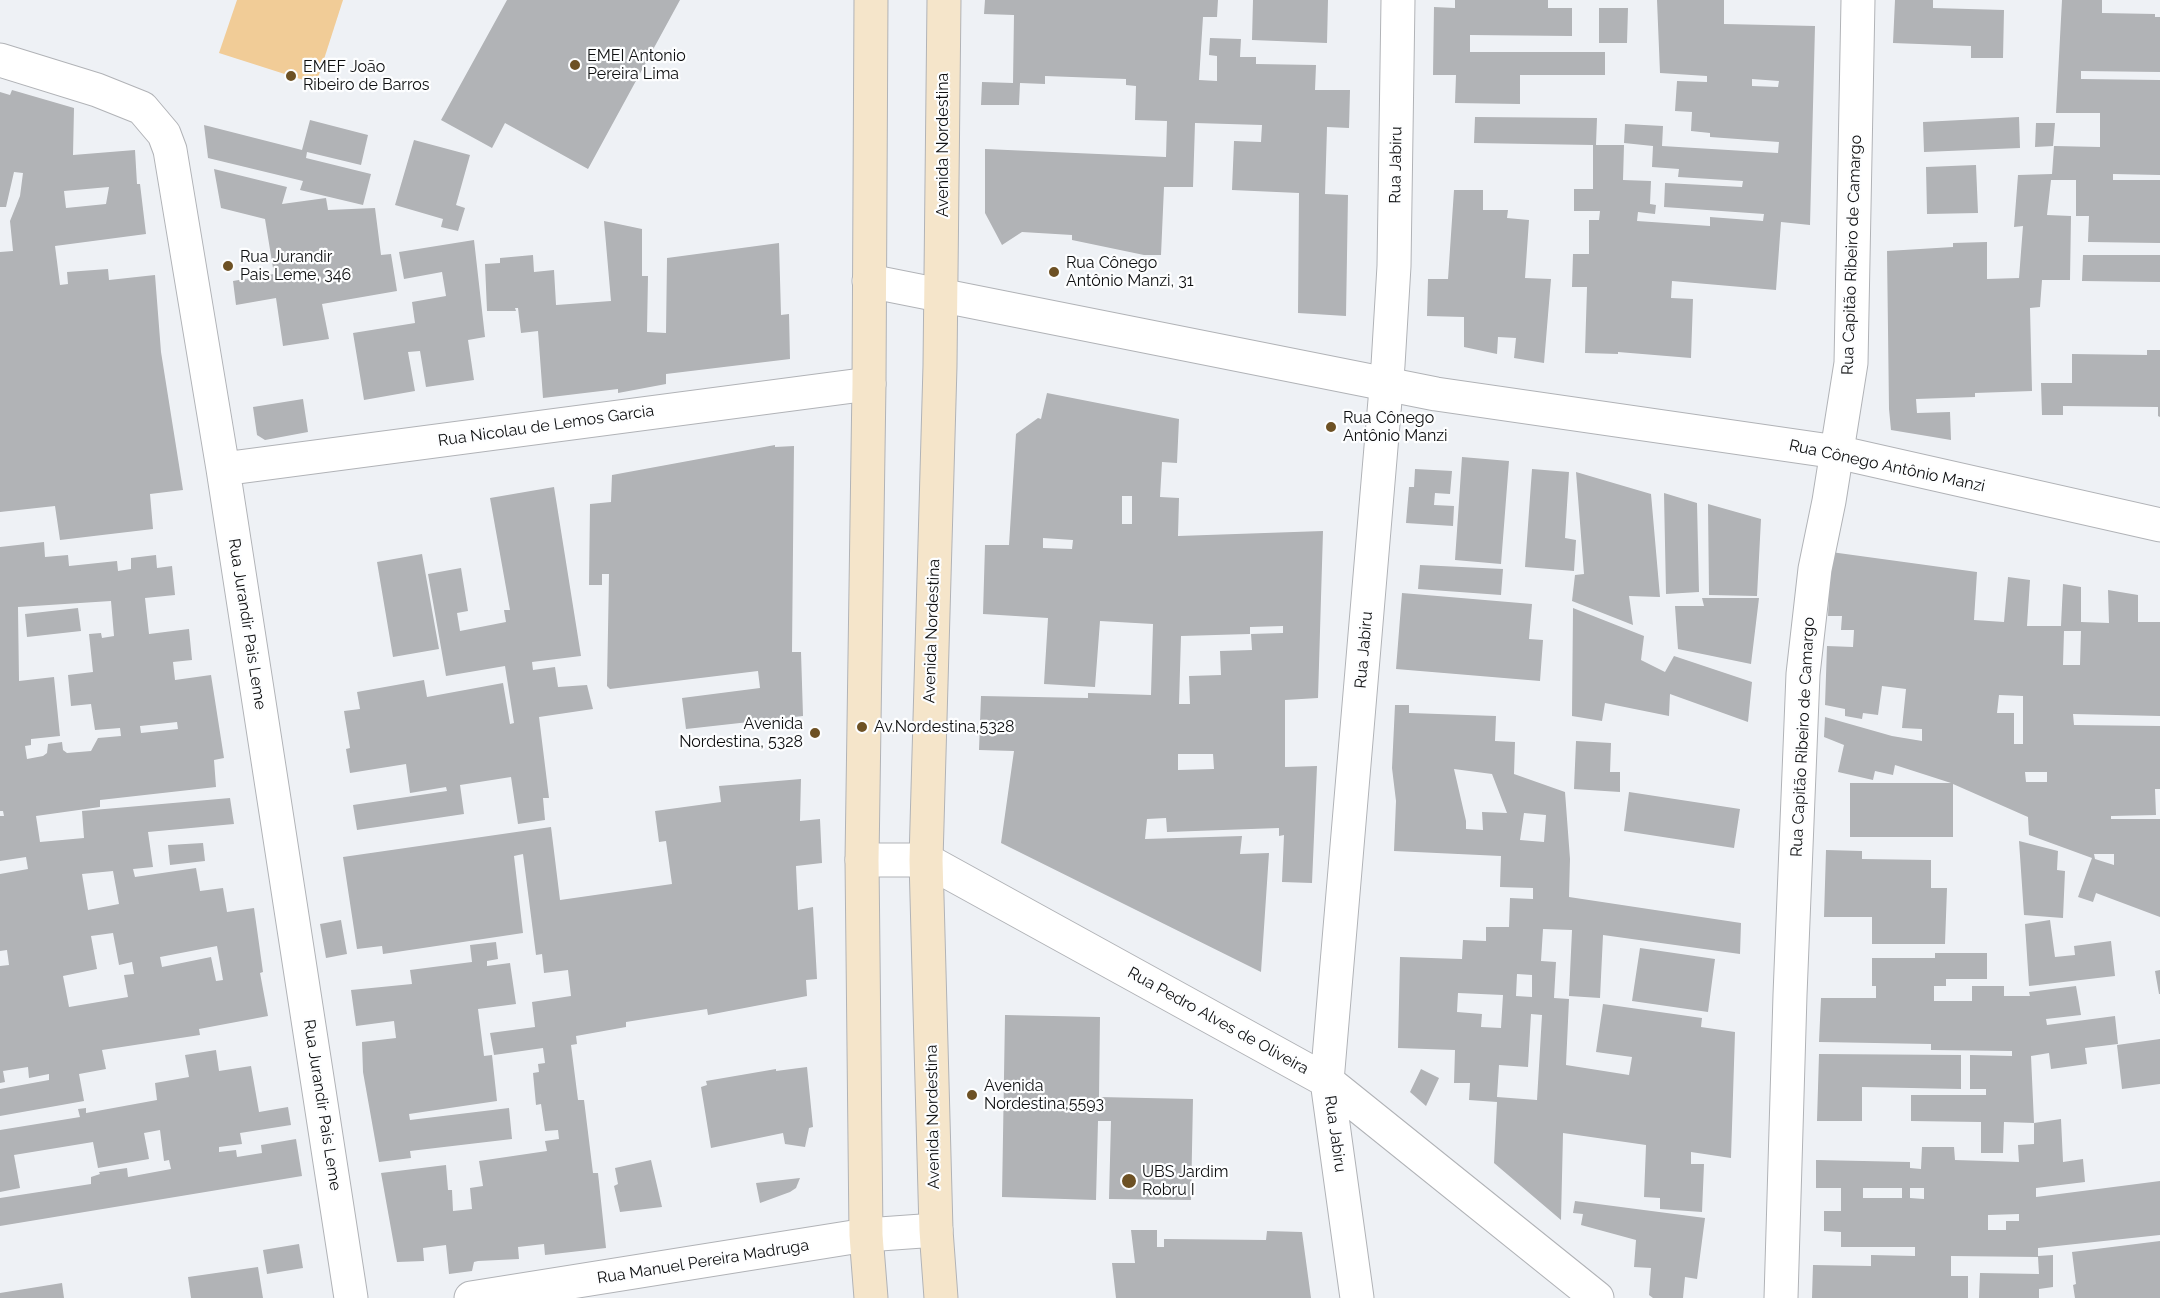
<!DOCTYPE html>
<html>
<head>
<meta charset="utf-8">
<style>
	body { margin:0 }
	canvas { display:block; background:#eef1f5 }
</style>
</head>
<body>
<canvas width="2160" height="1298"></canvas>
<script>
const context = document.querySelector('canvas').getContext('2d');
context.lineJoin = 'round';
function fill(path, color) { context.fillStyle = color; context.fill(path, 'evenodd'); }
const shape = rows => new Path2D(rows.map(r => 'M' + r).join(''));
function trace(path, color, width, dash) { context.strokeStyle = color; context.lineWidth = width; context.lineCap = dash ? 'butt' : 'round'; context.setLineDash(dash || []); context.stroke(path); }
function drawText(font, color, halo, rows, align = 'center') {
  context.font = font + ' Raleway,sans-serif'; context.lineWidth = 4.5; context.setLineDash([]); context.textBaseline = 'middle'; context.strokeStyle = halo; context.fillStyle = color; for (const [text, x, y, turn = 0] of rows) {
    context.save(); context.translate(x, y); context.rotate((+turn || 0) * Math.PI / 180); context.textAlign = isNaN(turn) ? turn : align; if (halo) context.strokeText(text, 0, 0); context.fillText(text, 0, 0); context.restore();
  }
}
const green = shape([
	[237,0,343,0,316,84,219,53]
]);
const building = shape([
	[507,0,680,0,588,169,505,123,492,148,441,120],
	[985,0,1218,0,1217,17,1203,17,1199,80,1217,81,1217,56,1209,55,1210,38,1241,39,1240,57,1256,57,1256,64,1316,65,1315,90,1350,90,1349,128,1327,127,1325,194,1348,195,1346,316,1298,313,1299,193,1232,190,1234,141,1261,142,1262,125,1195,123,1193,187,1164,187,1161,255,1144,255,1072,240,1072,235,1022,232,1002,245,985,213,985,149,1166,157,1167,121,1135,120,1136,86,1126,85,1126,79,1045,76,1045,84,1020,83,1019,105,981,105,982,82,1013,83,1014,15,984,14],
	[1253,0,1328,0,1327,43,1252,40],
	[1455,0,1548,0,1548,8,1572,8,1572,36,1470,35,1470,52,1605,52,1605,75,1520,75,1520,104,1455,103,1456,75,1433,75,1434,7,1455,8],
	[1657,0,1724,0,1724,24,1815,26,1810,225,1781,222,1776,290,1672,281,1671,298,1693,299,1691,358,1618,352,1618,354,1585,353,1587,287,1572,287,1573,254,1589,254,1589,220,1599,220,1600,211,1574,211,1574,189,1593,189,1593,145,1474,143,1475,117,1597,118,1596,145,1624,145,1623,180,1651,181,1650,204,1656,205,1655,214,1638,212,1637,221,1710,226,1710,217,1763,221,1764,214,1664,207,1665,183,1742,187,1743,181,1678,177,1679,169,1652,167,1653,146,1624,143,1625,124,1663,126,1662,146,1778,153,1779,142,1710,137,1710,133,1691,131,1692,112,1675,111,1677,81,1707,82,1707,76,1660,73],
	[1752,79,1779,81,1778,87,1752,86],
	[1895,0,1933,0,1933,8,2004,10,2003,58,1971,58,1971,46,1893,43],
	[2062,0,2102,0,2102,13,2155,14,2155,17,2160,17,2160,72,2081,71,2081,79,2160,80,2160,175,2113,174,2113,180,2160,180,2160,243,2088,242,2089,216,2076,216,2076,180,2051,180,2047,215,2071,216,2070,280,2042,280,2040,307,2030,308,2032,391,1975,393,1975,397,1916,399,1917,413,1950,412,1951,440,1891,430,1889,409,1887,251,1953,247,1953,243,1987,242,1987,279,2019,278,2023,226,2014,227,2018,175,2052,174,2054,146,2100,147,2100,113,2056,113],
	[1599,8,1628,8,1627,43,1599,43],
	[12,90,74,108,73,155,135,150,137,184,140,184,146,234,55,246,60,285,68,284,67,272,108,269,109,280,155,275,161,352,183,490,150,494,153,529,60,540,55,506,0,512,0,252,13,251,10,221,20,196,23,173,14,172,6,207,0,207,0,92,10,95],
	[109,187,106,204,66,208,64,191],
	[2019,117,2020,148,1924,152,1923,122],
	[310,120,368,135,361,165,307,152,306,158,371,174,363,205,300,190,303,181,208,158,204,125,302,150],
	[2036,123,2055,123,2053,146,2035,147],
	[414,140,470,155,456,205,465,208,458,231,441,227,443,219,395,205],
	[1976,165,1978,213,1927,214,1926,167],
	[214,169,287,187,282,204,326,198,328,210,375,208,381,255,391,254,397,291,322,304,329,339,283,346,276,298,236,305,233,281,274,274,265,219,221,208],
	[1454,190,1483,190,1483,210,1508,210,1507,218,1529,220,1525,278,1551,279,1544,363,1514,358,1516,338,1498,337,1497,354,1464,347,1464,317,1427,316,1428,279,1448,279],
	[604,221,642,229,642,276,648,276,647,332,666,333,667,258,779,243,781,315,789,314,790,359,666,374,666,384,618,393,618,389,543,398,538,331,521,333,518,308,515,308,516,311,487,311,485,264,500,263,500,258,533,255,534,272,554,270,556,305,611,301],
	[474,240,485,337,468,340,474,380,426,387,420,351,408,352,415,391,364,400,353,333,415,323,412,302,446,296,442,272,404,279,399,252],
	[2083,255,2160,255,2160,282,2082,281],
	[2147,350,2160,350,2160,417,2158,416,2158,407,2063,406,2063,415,2042,415,2041,383,2072,383,2072,354,2147,355],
	[1047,393,1179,419,1177,463,1162,462,1160,497,1179,498,1178,536,1323,531,1318,698,1285,700,1285,767,1317,766,1312,883,1282,882,1284,835,1279,836,1279,828,1167,832,1166,818,1147,819,1145,839,1242,836,1240,854,1269,853,1261,972,1001,843,1014,751,979,750,981,696,1088,698,1088,693,1151,695,1153,624,1100,621,1095,687,1044,684,1048,618,983,614,985,545,1009,545,1016,434,1038,418,1041,419],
	[1122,496,1132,496,1132,524,1122,524],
	[1043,538,1073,540,1072,549,1043,548],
	[1283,626,1283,633,1251,634,1252,650,1220,651,1221,675,1189,676,1190,704,1179,704,1181,636,1250,634,1250,627],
	[1178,754,1213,754,1214,769,1178,770],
	[303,399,308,432,265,440,257,435,253,407],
	[775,445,775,447,794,446,792,652,801,652,803,716,686,729,682,698,760,688,758,671,610,689,607,686,609,574,602,574,602,585,589,585,590,504,611,502,612,475],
	[1462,457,1509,461,1501,564,1455,560],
	[1415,469,1452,471,1450,494,1435,493,1434,505,1454,506,1453,526,1406,523,1409,487,1414,487],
	[1532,469,1569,472,1565,538,1576,540,1574,571,1525,567],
	[1576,472,1651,494,1660,597,1629,596,1633,625,1572,601,1575,575,1584,574],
	[554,487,581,656,532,662,533,670,555,667,558,687,587,685,593,709,539,717,549,798,543,798,545,820,518,824,511,777,460,785,464,814,357,830,353,805,447,791,446,787,410,793,406,764,350,773,346,749,350,748,344,711,360,709,357,692,424,680,427,697,503,683,510,724,514,723,505,666,446,676,428,574,461,568,468,611,457,613,460,631,506,622,504,610,510,610,490,498],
	[1664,493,1697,503,1699,592,1666,594],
	[1708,504,1761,519,1757,596,1709,595],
	[44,542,45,557,68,555,69,566,117,561,118,571,131,569,131,558,156,555,157,568,172,566,175,595,145,598,149,634,189,629,192,660,173,662,175,680,211,675,224,758,214,760,216,787,100,800,100,807,36,816,40,842,84,838,82,811,230,798,234,824,148,832,153,867,133,869,135,877,196,868,200,891,223,888,227,912,254,908,263,972,260,973,268,1016,199,1029,200,1035,102,1050,106,1069,79,1074,84,1101,0,1116,0,1089,49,1080,49,1074,29,1078,28,1067,3,1071,5,1082,0,1083,0,966,9,965,7,950,0,951,0,874,28,869,26,857,0,861,0,816,4,816,3,811,0,811,0,547],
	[111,601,114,636,102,638,101,633,89,634,93,672,68,675,71,706,91,704,95,730,120,728,121,736,98,738,91,751,67,753,63,750,62,742,48,744,47,753,43,756,27,759,25,746,31,745,31,739,60,736,54,677,19,681,18,607],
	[177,722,178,729,141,733,140,726],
	[113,871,119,904,88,910,82,874],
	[113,933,119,965,132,962,134,974,124,975,128,997,69,1007,63,976,97,969,91,936],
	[217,946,223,980,216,981,211,957,162,967,160,957],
	[1831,552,1977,572,1974,620,2004,622,2008,577,2030,580,2027,626,2061,626,2063,584,2081,587,2081,622,2109,623,2108,590,2138,595,2138,622,2160,622,2160,716,2073,714,2074,725,2160,726,2160,789,2155,789,2156,815,2111,816,2111,819,2160,819,2160,917,2096,893,2093,902,2078,897,2092,858,2029,835,2028,817,1953,784,1953,837,1850,837,1850,783,1951,783,1895,765,1893,775,1875,771,1873,780,1838,772,1844,745,1824,737,1825,717,1892,736,1922,741,1922,729,1902,728,1906,689,1882,686,1878,715,1863,713,1862,719,1845,716,1845,709,1825,705,1827,646,1853,647,1854,630,1841,630,1842,616,1828,616],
	[2064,631,2081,631,2080,665,2063,665],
	[1999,695,2023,696,2023,744,2014,744,2014,713,1997,713],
	[2025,772,2047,772,2047,782,2026,782],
	[2094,854,2114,854,2114,865,2095,859],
	[422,554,439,649,393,657,377,562],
	[1420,565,1503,569,1501,595,1418,589],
	[1402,593,1532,604,1529,639,1543,640,1540,681,1396,669],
	[1702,598,1759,598,1751,664,1678,649,1675,606,1704,606],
	[78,608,81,631,27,637,25,614],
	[1573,608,1644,636,1641,660,1665,672,1674,656,1752,682,1748,722,1670,694,1669,716,1605,703,1602,721,1572,716],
	[1395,705,1409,705,1409,713,1496,716,1495,741,1515,742,1514,774,1565,792,1570,859,1569,897,1741,923,1740,954,1603,935,1600,998,1569,996,1572,930,1543,929,1541,961,1556,962,1554,998,1569,999,1566,1065,1629,1075,1632,1057,1596,1052,1603,1004,1702,1018,1701,1027,1735,1032,1731,1158,1691,1152,1691,1164,1704,1164,1702,1212,1660,1209,1660,1198,1644,1197,1646,1145,1563,1133,1561,1220,1494,1163,1497,1102,1469,1100,1470,1083,1454,1083,1455,1050,1398,1048,1400,957,1462,959,1463,940,1486,941,1486,927,1509,927,1510,898,1533,899,1533,888,1500,887,1501,856,1394,851,1396,801,1392,768],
	[1454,769,1492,774,1507,813,1482,812,1483,830,1466,829,1466,821],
	[1524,813,1546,815,1544,842,1520,840],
	[1517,974,1532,975,1532,997,1516,996],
	[1458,993,1503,995,1501,1028,1481,1027,1482,1014,1457,1012],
	[1531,1014,1542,1015,1537,1100,1497,1097,1499,1065,1528,1067],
	[1576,741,1611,743,1610,772,1620,772,1620,792,1574,789],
	[801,779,800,821,820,819,822,863,796,866,798,910,813,907,817,979,806,980,807,996,708,1015,707,1009,626,1022,626,1027,576,1036,577,1044,571,1045,578,1100,584,1100,593,1173,598,1173,606,1248,545,1255,544,1244,518,1247,519,1259,478,1261,474,1262,472,1271,449,1274,446,1245,423,1248,424,1261,397,1262,381,1173,446,1165,448,1190,452,1190,453,1211,472,1209,470,1188,483,1186,479,1161,547,1151,545,1141,559,1139,558,1130,545,1131,541,1104,536,1105,533,1073,539,1072,538,1064,545,1063,543,1048,494,1055,490,1033,535,1027,532,1002,571,996,568,970,544,973,542,954,536,955,523,854,514,856,523,933,383,954,382,946,357,949,343,857,551,827,560,900,672,884,666,841,659,842,655,811,721,802,719,786],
	[1629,792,1740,809,1734,848,1624,831],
	[2019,841,2058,851,2057,870,2065,871,2063,918,2024,915],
	[203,843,205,861,170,865,168,845],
	[1826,850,1862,851,1862,859,1931,860,1931,888,1947,888,1945,944,1872,944,1872,917,1824,917],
	[341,920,347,954,326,958,320,924],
	[2050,920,2055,957,2075,955,2074,946,2111,941,2115,976,2029,986,2025,924],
	[496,942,498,959,487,961,487,966,510,963,516,1004,478,1009,484,1056,492,1055,497,1101,409,1114,410,1120,509,1108,512,1139,410,1151,411,1158,379,1162,363,1072,362,1042,396,1038,394,1021,356,1026,351,990,412,984,410,970,472,962,470,945],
	[1640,948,1715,959,1708,1012,1632,1001],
	[1935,953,1987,953,1987,979,1946,979,1946,986,1934,986,1934,1001,1972,1001,1972,986,2004,986,2004,996,2030,996,2029,992,2076,986,2081,1015,2046,1019,2047,1025,2115,1016,2118,1044,2085,1048,2087,1064,2051,1069,2049,1053,2031,1056,2034,1123,2004,1122,2003,1153,1981,1153,1981,1122,1911,1121,1911,1095,1986,1095,1986,1089,1970,1089,1970,1055,2012,1056,2012,1051,1931,1050,1931,1044,1819,1042,1821,998,1876,998,1876,986,1872,986,1872,958,1935,958],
	[2160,970,2160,994,2159,994,2155,971],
	[1005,1015,1100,1017,1099,1097,1193,1099,1191,1200,1109,1199,1111,1121,1098,1121,1096,1200,1002,1197],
	[2160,1039,2160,1084,2122,1089,2117,1045],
	[216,1050,219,1071,251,1066,259,1112,288,1107,291,1125,240,1133,242,1144,219,1147,219,1152,236,1150,237,1157,262,1153,261,1145,296,1139,302,1176,0,1226,0,1198,91,1184,91,1177,100,1174,99,1172,127,1168,128,1177,171,1169,169,1160,164,1161,160,1130,144,1133,149,1159,98,1168,93,1142,14,1155,20,1188,0,1192,0,1130,80,1117,78,1109,86,1108,86,1113,157,1100,155,1083,189,1077,185,1055],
	[1819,1054,1961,1055,1961,1089,1862,1087,1862,1121,1817,1121],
	[807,1067,813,1127,809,1128,805,1147,785,1144,783,1133,711,1148,701,1087,707,1085,706,1081,776,1069,776,1071],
	[1421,1069,1439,1078,1426,1106,1410,1092],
	[2061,1119,2063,1162,2083,1159,2085,1182,2036,1188,2036,1197,2160,1181,2160,1235,2038,1248,2038,1256,2053,1255,2053,1287,2039,1289,2039,1298,1979,1298,1980,1273,2039,1274,2038,1257,1951,1256,1951,1276,1968,1276,1968,1298,1812,1298,1813,1265,1871,1266,1871,1255,1915,1256,1915,1247,1841,1247,1841,1232,1824,1231,1824,1211,1841,1211,1841,1188,1816,1188,1816,1160,1910,1162,1910,1168,1921,1169,1922,1147,1954,1147,1955,1160,2019,1162,2018,1145,2034,1144,2034,1123],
	[1863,1188,1902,1188,1902,1198,1863,1198],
	[1910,1188,1924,1188,1924,1199,1910,1198],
	[2019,1214,2019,1221,2006,1221,2006,1230,1988,1230,1988,1215],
	[651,1160,662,1207,620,1212,614,1186,618,1184,615,1168],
	[800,1178,796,1188,790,1192,760,1203,756,1183],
	[1575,1201,1705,1218,1697,1279,1685,1277,1683,1298,1653,1298,1649,1295,1651,1268,1634,1267,1636,1240,1581,1225,1583,1214,1573,1213],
	[1131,1230,1157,1230,1157,1247,1164,1247,1164,1239,1266,1240,1267,1231,1302,1232,1311,1298,1116,1298,1112,1263,1135,1263],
	[2160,1241,2160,1298,2075,1298,2073,1285,2076,1284,2072,1252],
	[299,1244,303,1268,267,1274,263,1250],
	[258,1267,263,1298,191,1298,188,1277],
	[62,1283,64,1298,0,1298,0,1293]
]);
const minor = shape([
	[0,60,97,90,142,108,164,134,170,150,223,469,351,1298],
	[223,469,869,384],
	[862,860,926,860,1327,1081,1597,1298],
	[471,1298,866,1235,936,1230],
	[1357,1298,1327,1081,1388,365,1394,266,1398,0],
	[1781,1298,1790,995,1803,674,1815,569,1829,501,1851,363,1858,0]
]);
const tertiary = shape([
	[869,281,1436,394,1837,452,2160,525]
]);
const secondary = shape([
	[871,0,869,384,862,860,866,1235,871,1298],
	[941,1298,936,1230,926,860,940,366,944,0]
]);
const markers = [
	[575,65,6,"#6d5124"],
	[291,76,6,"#6d5124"],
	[228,266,6,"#6d5124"],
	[1054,272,6,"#6d5124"],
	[1331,427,6,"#6d5124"],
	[862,727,6,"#6d5124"],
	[815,733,6,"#6d5124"],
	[972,1095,6,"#6d5124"],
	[1129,1181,8,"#6d5124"]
];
const poiNames = [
	["EMEI Antonio",587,56],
	["Pereira Lima",587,74],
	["EMEF João",303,67],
	["Ribeiro de Barros",303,85],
	["Rua Jurandir",240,257],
	["Pais Leme, 346",240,275],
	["Rua Cônego",1066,263],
	["Antônio Manzi, 31",1066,281],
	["Rua Cônego",1343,418],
	["Antônio Manzi",1343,436],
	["Avenida",803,724,"right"],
	["Nordestina, 5328",803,742,"right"],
	["Av.Nordestina,5328",874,727],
	["Avenida",984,1086],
	["Nordestina,5593",984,1104],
	["UBS Jardim",1142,1172],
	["Robru I",1142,1190]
];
const streetNames = [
	["Avenida Nordestina",943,145,-90],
	["Rua Jabiru",1396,165,-89],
	["Rua Capitão Ribeiro de Camargo",1852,255,-88],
	["Rua Nicolau de Lemos Garcia",546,426,-8],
	["Rua Cônego Antônio Manzi",1887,466,12],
	["Rua Jurandir Pais Leme",247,624,81],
	["Avenida Nordestina",932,631,-88],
	["Rua Jabiru",1364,650,-85],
	["Rua Capitão Ribeiro de Camargo",1803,737,-87],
	["Rua Pedro Alves de Oliveira",1218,1021,29],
	["Rua Jurandir Pais Leme",322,1105,81],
	["Avenida Nordestina",933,1117,-91],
	["Rua Jabiru",1335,1134,82],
	["Rua Manuel Pereira Madruga",703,1262,-9]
];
fill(green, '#f1cc97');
fill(building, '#b1b3b6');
trace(minor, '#b1b3b7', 35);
trace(tertiary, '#b1b3b7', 35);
trace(secondary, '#b1b3b7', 35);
trace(minor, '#fff', 33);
trace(tertiary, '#fff', 33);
trace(secondary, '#f5e5ca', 33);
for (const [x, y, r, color] of markers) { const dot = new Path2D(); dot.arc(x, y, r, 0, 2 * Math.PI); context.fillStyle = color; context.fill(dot); trace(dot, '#fdfeff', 2); }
drawText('16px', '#0e0f10', '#fdfeff', poiNames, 'left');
drawText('16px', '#0e0f10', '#fdfeff', streetNames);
</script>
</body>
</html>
